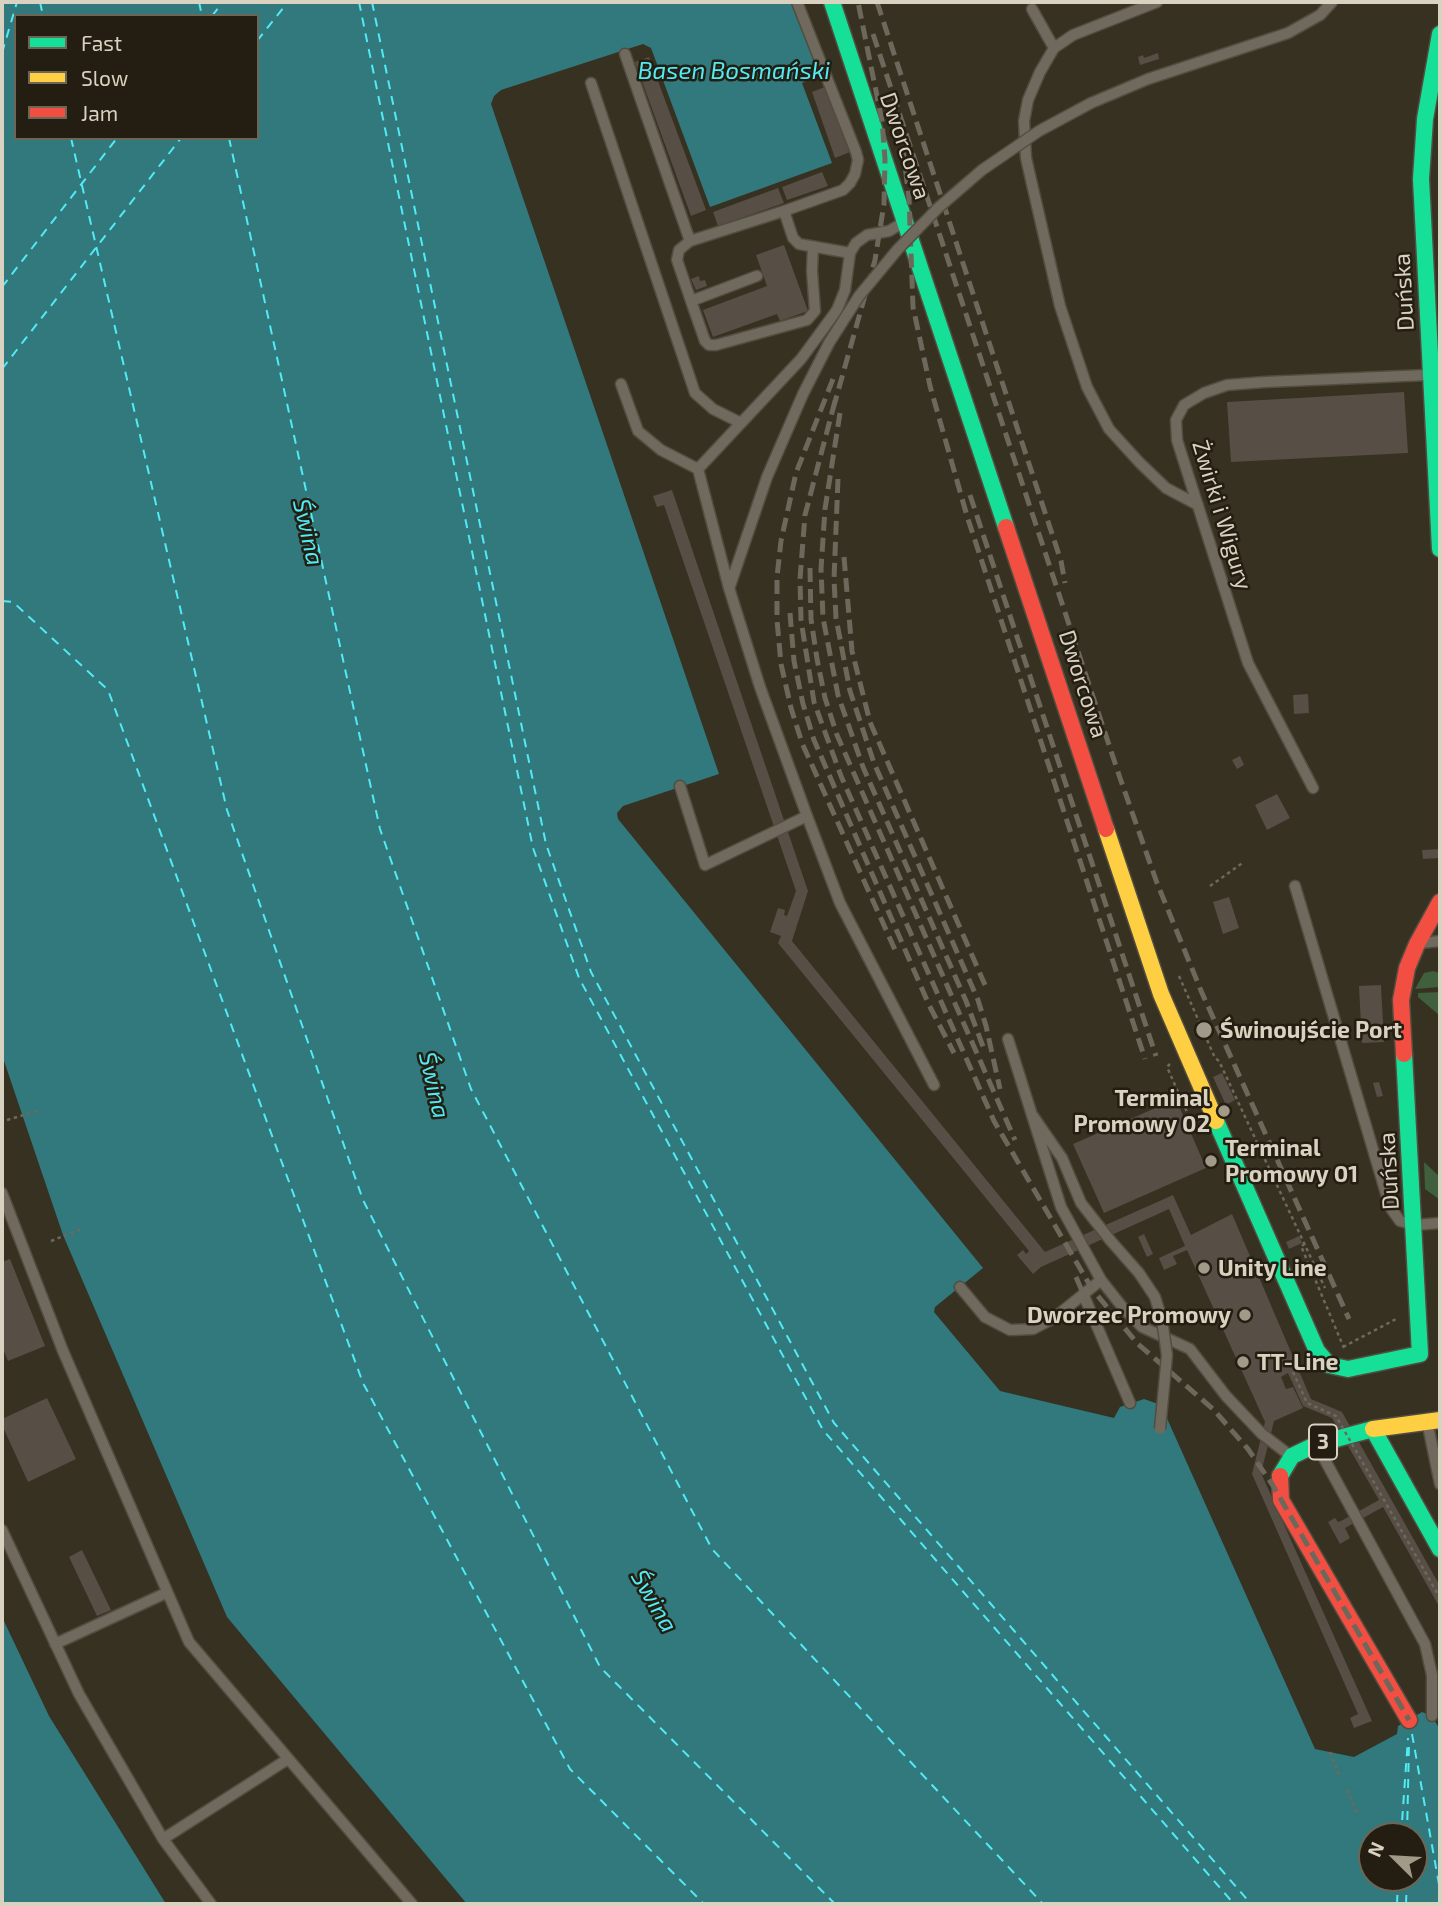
<!DOCTYPE html>
<html>
<head>
<meta charset="utf-8">
<style>
	body { margin:0 }
	#map { position:relative; width:1442px; height:1906px; overflow:hidden; background:#373121; font-family:"Exo 2",sans-serif }
	canvas { display:block }
	.frame { position:absolute; inset:0; border:4px solid #dad2c1; pointer-events:none }
	.legend { position:absolute; left:14px; top:14px; width:245px; height:126px; box-sizing:border-box; background:#231e11; border:2px solid #6c6657; margin:0; padding:9px 12px; list-style:none; font-size:21px; color:#dad2c1 }
	.legend li { display:flex; align-items:center; gap:14px; height:35px }
	.legend b { width:35px; border:2px solid #6c6657 }
	.north { position:absolute; left:1358px; top:1822px; width:70px; height:70px; box-sizing:border-box; background:#231e11; border:2px solid #6c6657; border-radius:50%; rotate:294deg; font-size:19px; font-weight:700; line-height:28px; text-align:center; color:#dad2c1 }
	.north::after { content:''; display:block; margin:auto; width:24px; height:32px; background:#a19a89; clip-path:polygon(50% 0,100% 100%,50% 72%,0 100%) }
</style>
</head>
<body>
<div id="map">
<canvas width="1442" height="1906"></canvas>
<div class="frame"></div>
<ul class="legend">
<li><b style="height:9px;background:#16e098"></b>Fast</li>
<li><b style="height:9px;background:#ffcf43"></b>Slow</li>
<li><b style="height:9px;background:#f24e42"></b>Jam</li>
</ul>
<div class="north">N</div>
</div>
<script>
const context = document.querySelector('canvas').getContext('2d');
context.lineJoin = 'round';
function fill(path, color) { context.fillStyle = color; context.fill(path, 'evenodd'); }
const shape = rows => new Path2D(rows.map(r => 'M' + r).join(''));
function trace(path, color, width, dash) { context.strokeStyle = color; context.lineWidth = width; context.lineCap = dash ? 'butt' : 'round'; context.setLineDash(dash || []); context.stroke(path); }
function drawText(font, color, halo, rows, align = 'center') {
  context.font = font + ' "Exo 2",sans-serif'; context.lineWidth = 5; context.setLineDash([]); context.textBaseline = 'middle'; context.strokeStyle = halo; context.fillStyle = color; for (const [text, x, y, turn = 0] of rows) {
    context.save(); context.translate(x, y); context.rotate((+turn || 0) * Math.PI / 180); context.textAlign = isNaN(turn) ? turn : align; if (halo) context.strokeText(text, 0, 0); context.fillText(text, 0, 0); context.restore();
  }
}
const green = shape([
	[1433,971,1440,973,1440,987,1415,989,1424,973],
	[1440,992,1440,1016,1418,997,1418,993],
	[1424,1162,1440,1177,1440,1200,1425,1189]
]);
const water = shape([
	[2,2,792,2,820,76,802,83,832,163,710,207,651,48,643,44,501,90,494,96,491,104,719,774,623,806,617,813,618,819,983,1268,935,1307,934,1312,1000,1391,1114,1418,1120,1407,1144,1399,1161,1405,1315,1749,1354,1757,1397,1734,1398,1726,1422,1712,1432,1716,1440,1730,1440,1904,467,1904,227,1617,63,1235,2,1055],
	[16,16,257,16,257,138,16,138],
	[1372,1836,1414,1836,1414,1878,1372,1878],
	[2,1617,49,1716,166,1904,2,1904]
]);
const ferry = shape([
	[40,2,43,16],
	[199,2,202,16],
	[359,2,533,848,579,978,823,1430,1234,1904],
	[372,2,546,844,591,972,834,1423,1251,1904],
	[212,16,223,2],
	[257,41,288,2],
	[2,53,17,2],
	[71,138,227,810,363,1200,600,1667,835,1904],
	[229,138,380,829,471,1089,712,1549,1043,1904],
	[2,287,117,138],
	[2,369,181,138],
	[2,601,13,602,108,690,363,1383,570,1769,704,1904],
	[1412,1734,1440,1890],
	[1401,1836,1408,1738],
	[1407,1836,1409,1743],
	[1397,1904,1398,1878],
	[1406,1904,1407,1878]
]);
const building = shape([
	[1158,53,1159,59,1140,65,1138,57,1143,55,1144,58],
	[649,57,706,210,691,216,635,62],
	[825,87,850,152,835,158,812,92],
	[822,172,828,186,787,200,782,187],
	[778,188,784,203,718,226,713,212],
	[784,245,808,311,780,321,777,314,713,337,703,310,767,286,756,255],
	[699,276,700,281,705,280,707,286,696,290,691,279],
	[1404,392,1408,453,1231,462,1227,402],
	[672,490,808,891,792,941,1045,1252,1173,1195,1191,1235,1232,1214,1311,1399,1342,1412,1440,1586,1440,1608,1383,1507,1345,1528,1350,1538,1340,1544,1328,1522,1335,1518,1338,1522,1341,1521,1379,1500,1332,1418,1303,1406,1288,1373,1281,1377,1286,1389,1293,1387,1303,1408,1274,1421,1261,1473,1372,1721,1354,1728,1350,1718,1358,1714,1252,1474,1265,1422,1187,1250,1173,1256,1177,1264,1164,1270,1159,1258,1185,1246,1169,1209,1041,1267,1033,1274,1017,1255,1023,1250,1026,1254,1029,1251,778,943,781,936,770,932,778,908,785,910,784,915,787,916,796,891,664,505,657,507,653,496],
	[1308,694,1309,713,1294,714,1293,695],
	[1240,756,1244,765,1237,769,1232,760],
	[1277,794,1290,818,1267,830,1255,805],
	[1440,849,1440,858,1423,859,1422,850],
	[1229,897,1239,928,1223,934,1213,902],
	[1381,985,1384,1042,1362,1043,1359,986],
	[1222,1073,1235,1100,1226,1105,1213,1077],
	[1379,1082,1383,1096,1377,1097,1373,1083],
	[1176,1099,1206,1168,1104,1213,1073,1144],
	[1144,1234,1153,1254,1147,1257,1138,1237],
	[1299,1236,1302,1243,1289,1249,1286,1242],
	[10,1259,45,1346,8,1361,2,1346,2,1262],
	[47,1398,76,1459,28,1482,2,1425,2,1419],
	[82,1550,111,1610,97,1616,69,1557]
]);
const path = shape([
	[1210,886,1244,862],
	[1179,976,1215,1058,1219,1061,1325,1288],
	[2,989,3,988],
	[1170,1064,1167,1067,1187,1112],
	[7,1120,41,1110],
	[51,1241,84,1228],
	[1305,1244,1301,1246,1344,1348],
	[1343,1347,1398,1318],
	[1330,1752,1339,1775],
	[1347,1790,1358,1815]
]);
const lane = shape([
	[1157,2,1073,35,1054,48,1040,72,1028,100,1024,121,1026,158,1060,306,1087,387,1109,429,1139,462,1166,488,1198,505],
	[1032,9,1054,48],
	[625,54,690,241,679,250,677,260,691,301,757,276],
	[1148,79,1288,33,1320,15,1332,2],
	[591,83,695,393,713,409,741,423],
	[784,211,793,238,799,244,850,253],
	[904,222,889,231,867,235,856,243,850,253,845,290,837,310,801,359,698,469,729,588,760,687,807,816,840,903,934,1085],
	[690,241,784,211,843,190,850,183,855,174,858,160,856,152,797,2],
	[691,301,705,341,709,345,716,345,807,320,815,311,812,271,813,247],
	[621,384,638,431,661,450,698,469],
	[730,586,767,477,803,394],
	[680,786,705,865,807,816],
	[1313,788,1248,663,1177,440,1176,420,1184,405,1204,393,1227,385,1265,382,1427,375],
	[1295,886,1390,1207,1400,1221,1415,1225,1440,1223],
	[1421,943,1440,941],
	[1008,1039,1061,1207,1101,1280,1124,1309,1142,1327,1190,1349,1226,1396,1262,1434,1288,1454],
	[1033,1116,1062,1158,1081,1203,1110,1240],
	[2,1193,63,1351,189,1642,412,1904],
	[960,1287,985,1317,1010,1330,1033,1329,1054,1318,1101,1280],
	[1084,1296,1130,1403],
	[1428,1426,1440,1484],
	[1320,1451,1425,1644,1432,1675,1432,1716],
	[2,1530,79,1694,163,1839,211,1904],
	[55,1644,166,1593],
	[163,1839,288,1759]
]);
const fast = shape([
	[832,2,1006,527],
	[1440,34,1425,119,1421,179,1440,549],
	[1216,1121,1317,1351,1329,1365,1348,1369,1420,1354,1404,1054],
	[1280,1476,1292,1456,1317,1444,1373,1429,1440,1549]
]);
const slow = shape([
	[1106,829,1161,994,1216,1121],
	[1373,1429,1440,1420]
]);
const jam = shape([
	[1006,527,1106,829],
	[1404,1054,1401,1000,1407,968,1417,944,1440,902],
	[1280,1476,1281,1500,1409,1720]
]);
const rail = shape([
	[877,2,1061,561,1065,583],
	[873,34,1120,778,1157,883,1202,993,1349,1319],
	[903,149,909,198,913,307,930,386,967,516,1145,1059],
	[833,379,796,473,781,541,777,577,777,620,781,664,791,708,802,743,896,952],
	[835,401,805,515,800,579,801,620,814,702,841,776,994,1121,1092,1289,1138,1344,1213,1409,1248,1449,1272,1484,1409,1720],
	[833,409,875,260,884,204,885,159,882,121,858,2],
	[840,413,825,509,821,569,823,618,838,695,863,767,966,1001,984,1049],
	[838,479,834,579,836,618,850,691,874,763,978,1000,986,1026,1000,1089],
	[970,495,1156,1056],
	[844,557,852,651,870,722,985,985],
	[810,568,811,619,817,659,825,698,837,735,1015,1140],
	[790,613,794,661,803,704,814,740,929,1005,954,1053],
	[1076,1277,1130,1403]
]);
const pathBridge = shape([
	[1293,1372,1307,1403,1336,1416,1440,1598]
]);
const laneBridge = shape([
	[803,394,829,343,859,296,898,249,938,208,982,170,1039,131,1091,103,1148,79],
	[1110,1240,1139,1273,1155,1297,1162,1320,1167,1355,1160,1429]
]);
const markers = [
	[1204,1030,9,"#a19a89"],
	[1224,1111,7,"#a19a89"],
	[1211,1161,7,"#a19a89"],
	[1204,1268,7,"#a19a89"],
	[1245,1315,7,"#a19a89"],
	[1243,1362,7,"#a19a89"]
];
const shields = [
	[1323,1442,28]
];
const shieldNames = [
	["3",1323,1442]
];
const streetNames = [
	["Dworcowa",905,146,71],
	["Duńska",1404,292,-93],
	["Żwirki i Wigury",1222,515,73],
	["Dworcowa",1083,684,72],
	["Duńska",1389,1171,-93]
];
const poiNames = [
	["Świnoujście Port",1220,1030],
	["Terminal",1210,1098,"right"],
	["Promowy 02",1210,1124,"right"],
	["Terminal",1225,1148],
	["Promowy 01",1225,1174],
	["Unity Line",1218,1268],
	["Dworzec Promowy",1231,1315,"right"],
	["TT-Line",1257,1362]
];
const waterNames = [
	["Basen Bosmański",734,71],
	["Świna",308,532,77],
	["Świna",434,1085,77],
	["Świna",654,1601,60]
];
fill(green, '#3f5f3d');
fill(water, '#31797d');
trace(ferry, '#51eaf5', 2, [9, 7]);
fill(building, '#574e45');
trace(lane, '#534d3f', 13);
trace(fast, '#534d3f', 19);
trace(slow, '#534d3f', 19);
trace(jam, '#534d3f', 19);
trace(path, '#6e695d', 2.5, [3.5, 3.5]);
trace(lane, '#6f6a5d', 10);
trace(fast, '#16e098', 16);
trace(slow, '#ffcf43', 16);
trace(jam, '#f24e42', 16);
trace(rail, '#6d685c', 5, [14, 7]);
trace(laneBridge, '#534d3f', 13, []);
trace(pathBridge, '#6e695d', 2.5, [3.5, 3.5]);
trace(laneBridge, '#6f6a5d', 10);
for (const [x, y, r, color] of markers) { const dot = new Path2D(); dot.arc(x, y, r, 0, 2 * Math.PI); context.fillStyle = color; context.fill(dot); trace(dot, '#231e11', 2.5); }
for (const [x, y, w] of shields) { const box = new Path2D(); box.roundRect(x - w / 2, y - 17.5, w, 35, 5); context.fillStyle = '#231e11'; context.fill(box); trace(box, '#dad2c1', 2); }
drawText('bold 21px', '#dad2c1', null, shieldNames);
drawText('23px', '#dad2c1', '#231e11', streetNames);
drawText('bold 23px', '#dad2c1', '#231e11', poiNames, 'left');
drawText('italic 24px', '#51eaf5', '#231e11', waterNames);
</script>
</body>
</html>
